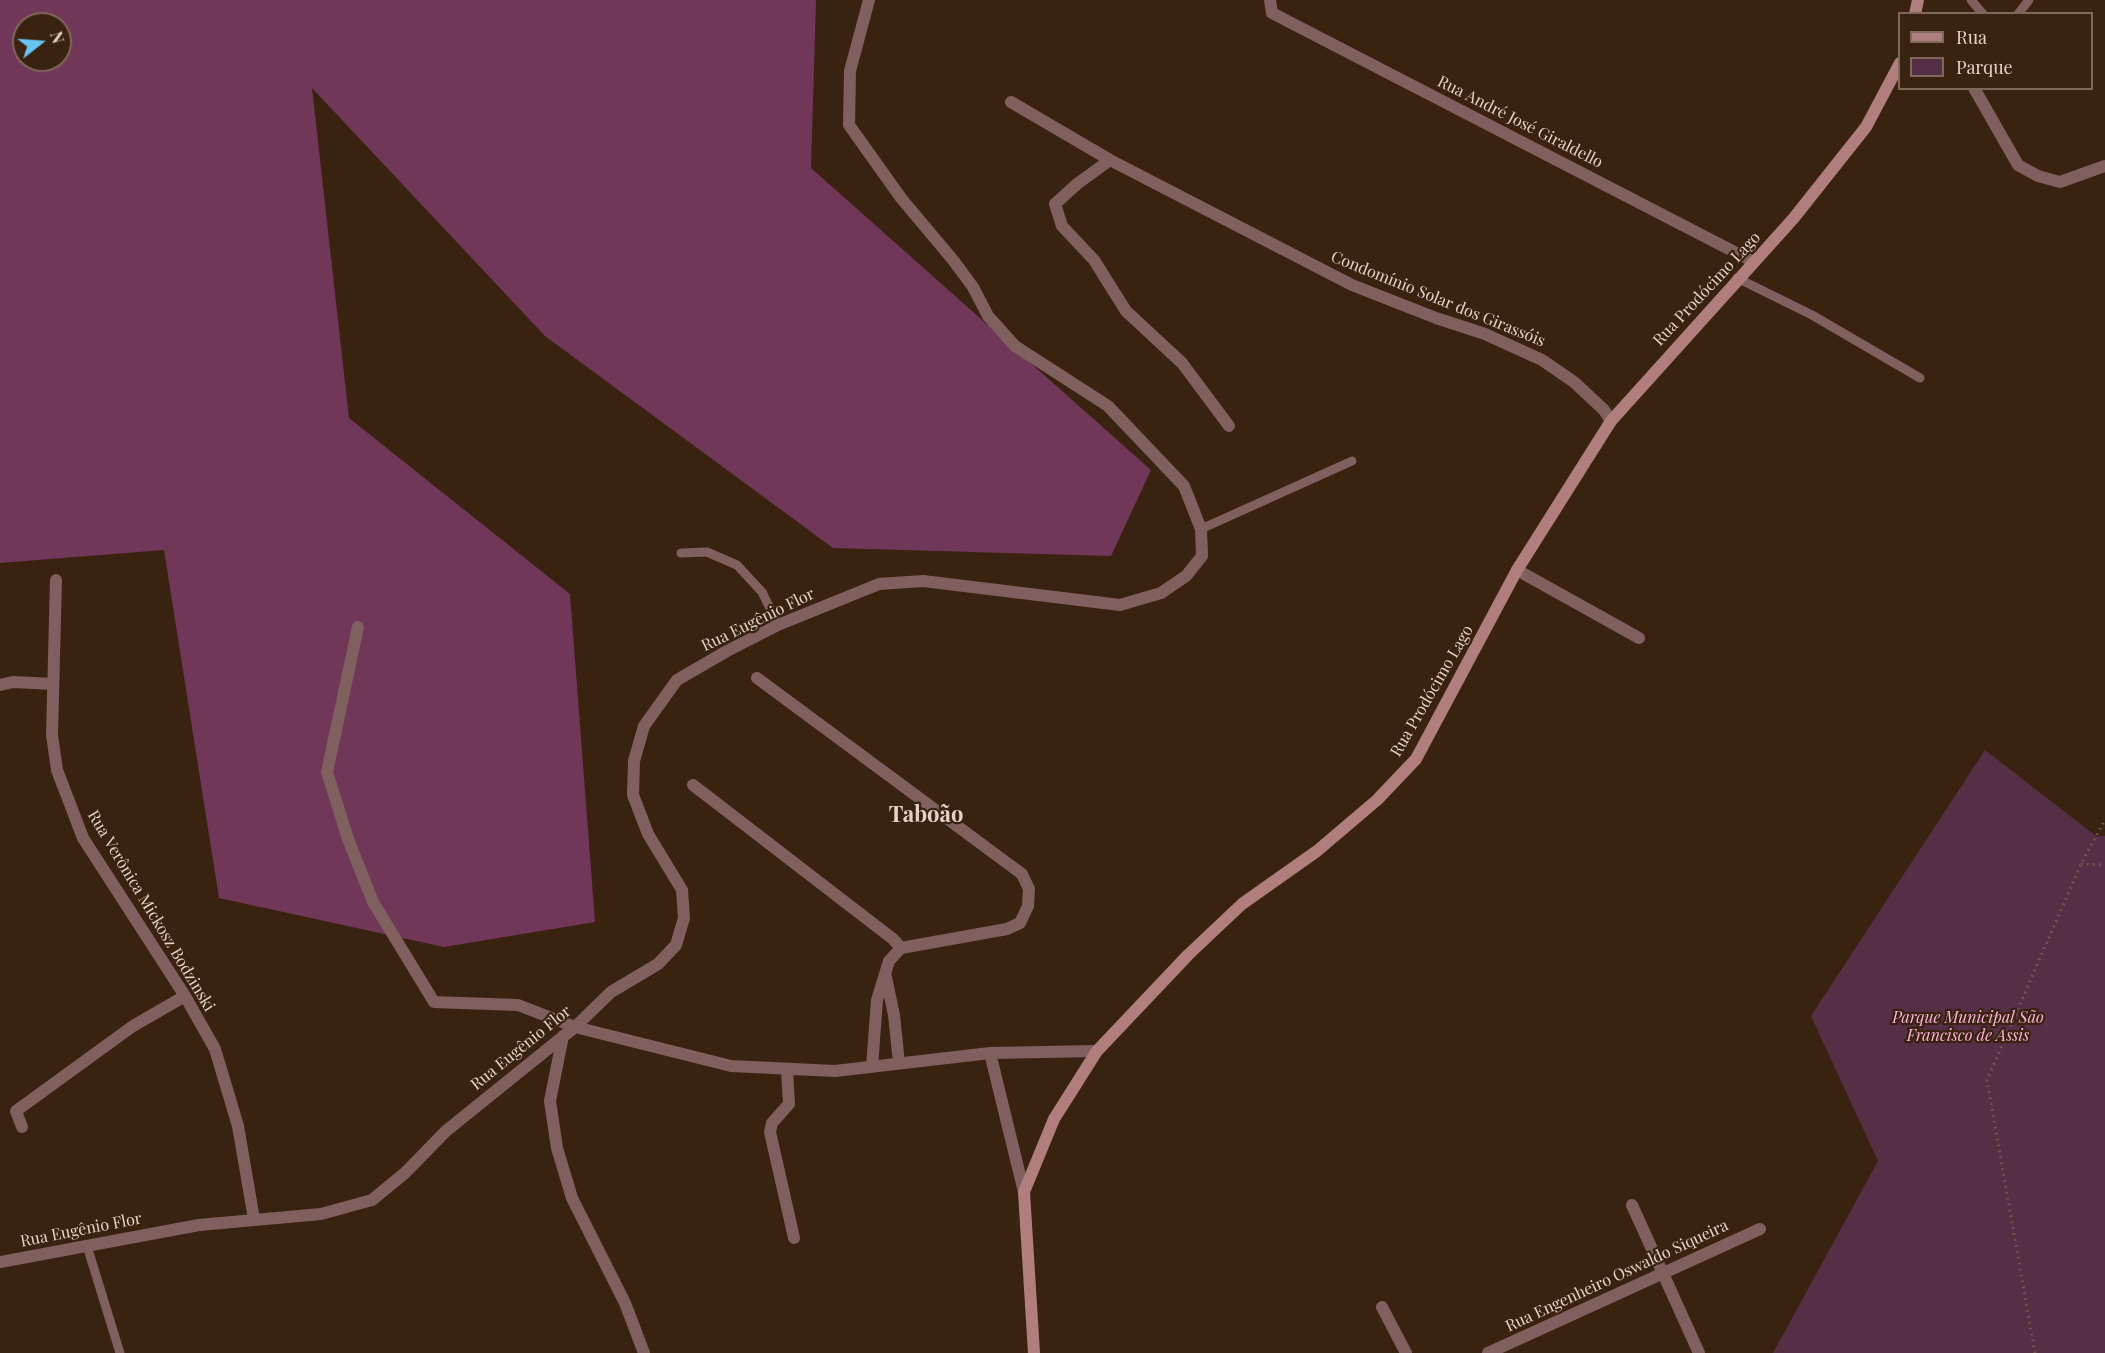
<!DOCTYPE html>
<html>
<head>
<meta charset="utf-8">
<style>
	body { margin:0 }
	#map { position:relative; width:2105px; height:1353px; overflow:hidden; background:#3a2211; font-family:"Playfair Display",serif }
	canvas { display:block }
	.legend { position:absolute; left:1898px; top:12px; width:195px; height:78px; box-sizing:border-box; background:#3a2211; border:2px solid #7e685a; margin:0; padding:8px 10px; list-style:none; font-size:18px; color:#e3d2c8 }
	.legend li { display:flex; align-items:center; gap:12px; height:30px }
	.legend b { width:30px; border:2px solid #7e685a }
	.north { position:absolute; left:12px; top:12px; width:60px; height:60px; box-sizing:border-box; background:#3a2211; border:2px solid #7e685a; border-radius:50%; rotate:73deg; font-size:16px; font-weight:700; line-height:24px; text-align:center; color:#e3d2c8 }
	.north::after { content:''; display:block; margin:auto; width:21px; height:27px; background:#67c4ef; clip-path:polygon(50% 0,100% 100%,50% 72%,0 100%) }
</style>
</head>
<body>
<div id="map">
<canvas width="2105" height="1353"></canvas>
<ul class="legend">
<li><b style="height:8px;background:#b07e7d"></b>Rua</li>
<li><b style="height:16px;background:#552f45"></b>Parque</li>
</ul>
<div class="north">N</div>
</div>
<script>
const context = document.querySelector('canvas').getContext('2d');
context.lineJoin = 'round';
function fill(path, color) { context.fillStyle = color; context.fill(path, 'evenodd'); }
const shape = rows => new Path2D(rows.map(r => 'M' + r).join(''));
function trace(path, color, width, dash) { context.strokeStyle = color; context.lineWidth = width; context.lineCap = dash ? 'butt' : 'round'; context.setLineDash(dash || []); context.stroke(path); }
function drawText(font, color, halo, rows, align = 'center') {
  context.font = font + ' "Playfair Display",serif'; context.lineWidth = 4.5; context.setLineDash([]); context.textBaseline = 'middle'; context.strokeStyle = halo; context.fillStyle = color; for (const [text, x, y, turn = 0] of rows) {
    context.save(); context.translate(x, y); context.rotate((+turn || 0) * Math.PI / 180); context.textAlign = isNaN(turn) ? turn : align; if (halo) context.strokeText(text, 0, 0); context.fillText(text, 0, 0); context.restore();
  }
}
const green = shape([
	[1985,750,2096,836,2105,836,2105,1353,1773,1353,1878,1161,1811,1016]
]);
const forest = shape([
	[0,0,816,0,811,168,1151,470,1111,556,833,548,545,336,312,88,349,418,570,594,595,922,444,947,219,898,164,550,0,563],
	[24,24,60,24,60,60,24,60]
]);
const path = shape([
	[2081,864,2105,865],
	[2035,1353,1987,1080,2081,864,2105,820]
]);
const service = shape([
	[1971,0,1983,14],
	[2018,14,2029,0],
	[1737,278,1812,315,1920,378],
	[1201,529,1352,461],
	[681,553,707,552,737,565,762,592,778,625],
	[87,1246,120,1353]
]);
const minor = shape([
	[1270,0,1272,13,1752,261],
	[1011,102,1110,160,1352,285,1436,318,1485,334,1542,360,1574,382,1604,410,1611,421],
	[1110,160,1077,184,1055,204,1062,226,1094,260,1126,311,1182,363,1229,426],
	[1517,570,1639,638],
	[56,580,52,735,57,770,83,838,185,996,215,1049,238,1126,254,1219],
	[358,627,327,772,348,839,373,902,434,1002,518,1005,575,1027,731,1066,835,1071,990,1053,1097,1051],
	[757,678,1022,874,1029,889,1028,906,1020,923,1007,929,901,948,889,961,877,1000,872,1067],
	[0,685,13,682,53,684],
	[693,785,893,939,901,948],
	[886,977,894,1015,899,1063],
	[563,1036,550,1101,557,1148,572,1198,625,1303,644,1353],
	[990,1053,1024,1192],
	[787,1070,789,1104,772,1123,770,1132,794,1238],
	[22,1127,16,1111,133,1026,185,996],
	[1632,1205,1699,1353],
	[0,1262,199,1225,321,1214,372,1200,405,1173,446,1131,575,1027,611,992,658,964,676,945,684,918,682,890,648,834,633,795,634,761,644,726,677,680,727,651,778,625,879,584,923,581,1120,605,1161,593,1186,576,1202,556,1201,529,1184,486,1108,406,1015,346,988,316,973,287,953,260,901,198,849,125,850,71,869,0],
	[1382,1307,1406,1353],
	[1488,1353,1760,1229]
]);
const tertiary = shape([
	[1974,88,2018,165,2038,176,2060,182,2105,166]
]);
const secondary = shape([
	[1915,14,1918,0],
	[1034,1353,1024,1192,1054,1119,1097,1051,1188,955,1242,904,1317,851,1377,800,1416,759,1517,570,1611,421,1793,219,1866,127,1900,63]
]);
const streetNames = [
	["Rua André José Giraldello",1520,122,27],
	["Rua Prodócimo Lago",1707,289,-47],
	["Condomínio Solar dos Girassóis",1438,299,22],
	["Rua Eugênio Flor",758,620,-26],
	["Rua Prodócimo Lago",1432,691,-60],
	["Rua Verônica Mickosz Bodzinski",151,911,59],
	["Rua Eugênio Flor",521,1048,-39],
	["Rua Eugênio Flor",81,1230,-11],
	["Rua Engenheiro Oswaldo Siqueira",1617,1276,-25]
];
const parkNames = [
	["Parque Municipal São",1968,1018],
	["Francisco de Assis",1968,1036]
];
const districtNames = [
	["Taboão",926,815]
];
fill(green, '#552f45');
fill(forest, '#703759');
trace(path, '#715b4d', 3, [1.5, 4.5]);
trace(service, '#7f605f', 9);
trace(minor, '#7f605f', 12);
trace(tertiary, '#7f605f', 12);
trace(secondary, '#b07e7d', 12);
drawText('16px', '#e3d2c8', '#3a2211', streetNames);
drawText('italic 16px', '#fcb4db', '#3a2211', parkNames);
drawText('bold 22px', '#e3d2c8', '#3a2211', districtNames);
</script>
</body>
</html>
